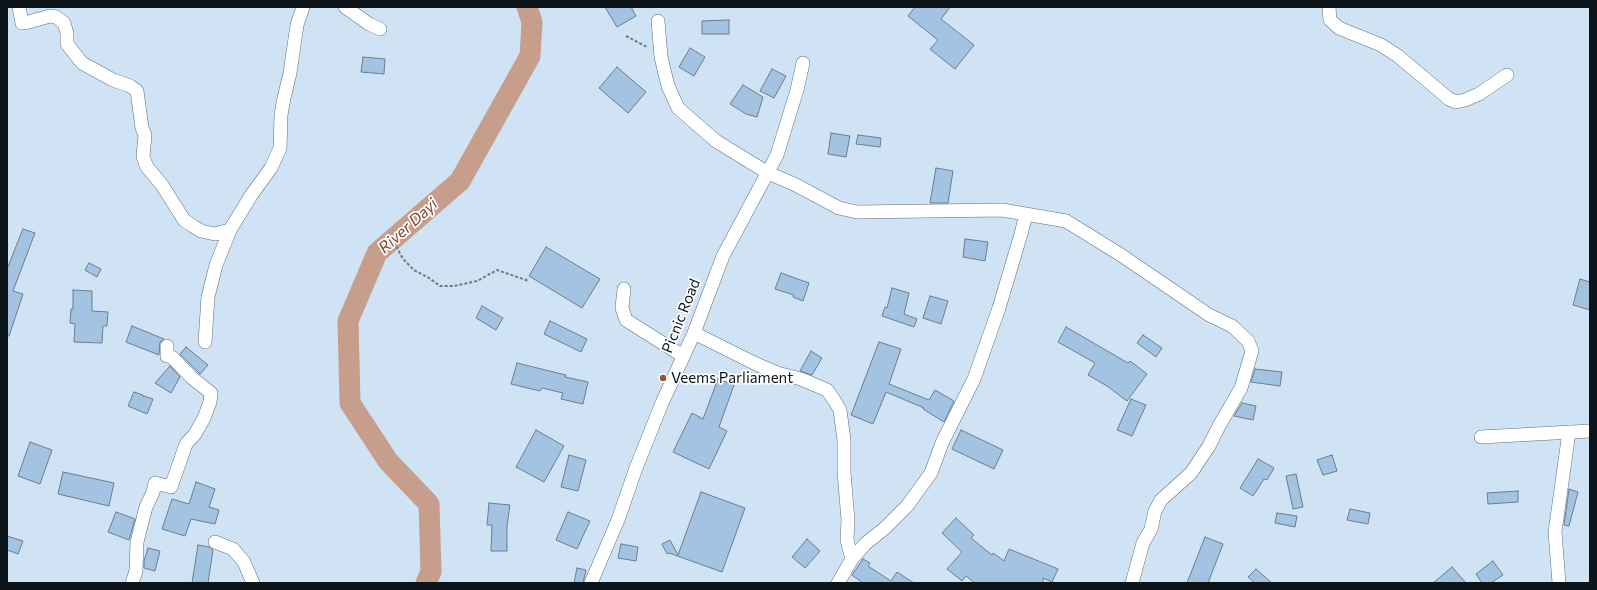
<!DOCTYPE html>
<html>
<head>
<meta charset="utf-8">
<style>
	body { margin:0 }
	#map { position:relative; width:1597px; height:590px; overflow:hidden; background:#d0e3f4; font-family:Commissioner,sans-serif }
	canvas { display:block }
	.frame { position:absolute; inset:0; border:8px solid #0d141a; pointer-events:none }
</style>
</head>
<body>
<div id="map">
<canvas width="1597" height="590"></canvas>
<div class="frame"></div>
</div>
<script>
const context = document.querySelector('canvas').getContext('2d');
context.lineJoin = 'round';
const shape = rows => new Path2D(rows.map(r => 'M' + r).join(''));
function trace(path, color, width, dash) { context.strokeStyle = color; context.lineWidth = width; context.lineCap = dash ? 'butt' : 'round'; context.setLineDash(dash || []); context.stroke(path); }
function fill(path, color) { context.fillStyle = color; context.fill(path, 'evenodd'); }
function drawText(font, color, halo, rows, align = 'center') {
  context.font = font + ' Commissioner,sans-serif'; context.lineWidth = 3.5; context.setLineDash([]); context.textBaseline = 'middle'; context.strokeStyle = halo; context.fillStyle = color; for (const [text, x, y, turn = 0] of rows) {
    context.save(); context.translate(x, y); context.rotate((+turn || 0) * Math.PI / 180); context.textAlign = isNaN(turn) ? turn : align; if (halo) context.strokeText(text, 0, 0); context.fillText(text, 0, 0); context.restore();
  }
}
const river = shape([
	[426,583,431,572,429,504,388,461,350,403,348,321,377,253,460,181,530,56,532,22,527,7]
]);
const building = shape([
	[605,7,631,7,636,16,617,27,605,7],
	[915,7,950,7,941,19,974,45,955,69,930,49,938,40,908,16,915,7],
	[729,20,729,34,702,34,702,21,729,20],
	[690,48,705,57,694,76,679,67,690,48],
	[363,57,385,59,384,74,361,72,363,57],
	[617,67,646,92,628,113,599,88,617,67],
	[772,69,786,76,774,98,760,91,772,69],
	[743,85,763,97,757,117,746,114,730,104,743,85],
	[831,133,850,136,846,157,828,154,831,133],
	[858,135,881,138,880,147,856,144,858,135],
	[936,168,953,171,948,203,930,203,936,168],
	[23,229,35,233,13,291,23,294,9,336,7,336,7,269,23,229],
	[965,239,988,242,985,261,963,257,965,239],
	[546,247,600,279,582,308,529,276,546,247],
	[89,263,101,269,97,277,85,270,89,263],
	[781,273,809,283,803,301,793,297,794,295,775,289,781,273],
	[1580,279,1590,282,1590,310,1573,305,1580,279],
	[892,288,909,293,904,314,917,319,914,327,882,316,885,307,887,308,892,288],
	[73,290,92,291,92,311,108,312,107,326,103,326,102,343,74,342,75,324,70,323,71,309,73,309,73,290],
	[930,296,948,301,941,324,923,318,930,296],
	[482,306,503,318,496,330,476,318,482,306],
	[550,321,587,339,581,352,544,334,550,321],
	[132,326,164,339,160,342,159,355,126,342,132,326],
	[1066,327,1128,363,1130,361,1147,374,1127,401,1107,386,1088,375,1095,363,1058,342,1066,327],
	[1143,335,1162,348,1156,357,1137,343,1143,335],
	[879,342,901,349,889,384,929,400,935,390,954,401,944,422,923,409,924,408,886,392,873,424,851,415,879,342],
	[186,347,208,365,200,374,180,354,186,347],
	[811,351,822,358,812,375,800,371,811,351],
	[517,363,566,375,565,377,588,382,583,404,561,399,563,393,542,388,540,391,511,384,517,363],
	[170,366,180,377,171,393,155,383,170,366],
	[1255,369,1282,372,1280,386,1251,382,1255,369],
	[718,379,734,385,719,427,727,431,709,469,673,452,692,413,703,419,718,379],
	[134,392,143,395,143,397,144,396,153,399,147,414,128,406,134,392],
	[1131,399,1146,405,1132,436,1117,430,1131,399],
	[1242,403,1256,406,1253,420,1234,416,1242,403],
	[536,430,564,446,544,482,516,467,536,430],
	[961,430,1003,450,994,469,952,449,961,430],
	[30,442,52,450,40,484,18,476,30,442],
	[569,455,586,460,578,491,561,487,569,455],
	[1332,455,1337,471,1323,475,1317,460,1332,455],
	[1258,459,1274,468,1267,480,1264,479,1253,496,1240,488,1258,459],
	[63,472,114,483,109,506,58,494,63,472],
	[1296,474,1303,507,1293,509,1286,476,1296,474],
	[196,482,215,489,209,507,219,510,215,524,191,519,185,536,162,529,172,499,189,504,196,482],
	[1569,489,1578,492,1569,526,1564,525,1569,489],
	[1518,491,1518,502,1488,504,1487,493,1518,491],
	[701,492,745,508,722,572,669,553,667,554,662,544,670,540,678,555,701,492],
	[489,503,510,505,507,526,507,551,491,551,492,525,487,525,489,503],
	[1350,509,1370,513,1368,524,1347,520,1350,509],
	[116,512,135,519,129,540,108,532,116,512],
	[568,512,590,521,577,549,556,540,568,512],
	[1277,513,1297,516,1295,527,1275,523,1277,513],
	[956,518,974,535,971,538,992,555,993,553,1004,561,1009,549,1058,569,1052,582,1043,578,1043,583,975,583,966,576,962,581,947,569,962,552,942,533,956,518],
	[7,536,23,541,18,554,7,550,7,536],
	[1205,537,1223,544,1208,583,1187,583,1205,537],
	[807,539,820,551,805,568,792,557,807,539],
	[621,544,638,547,636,561,618,558,621,544],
	[198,545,209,547,213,550,208,583,192,583,198,545],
	[148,548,160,551,155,571,144,568,144,561,148,548],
	[863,559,870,563,868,566,891,581,897,572,914,583,863,583,852,575,863,559],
	[1493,561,1503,575,1491,583,1482,583,1476,574,1493,561],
	[1452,567,1466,583,1433,583,1452,567],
	[577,568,586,570,583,583,574,583,577,568],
	[1256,569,1272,583,1255,583,1248,577,1256,569]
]);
const path = shape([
	[626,36,647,47],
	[394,242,403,259,414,270,429,278,440,286,454,286,477,281,497,270,529,281]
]);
const minor = shape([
	[19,7,22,23,25,23,50,16,56,17,64,23,67,33,67,44,82,63,113,80,130,86,137,91,142,128,145,135,143,157,147,167,162,185,184,220,193,226,201,231,215,234,230,230],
	[345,7,369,24,380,29],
	[1329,7,1330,20,1339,28,1381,45,1398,56,1449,99,1456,102,1465,100,1479,94,1507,75],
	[658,21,661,57,668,86,678,108,716,141,768,173,794,184,839,208,857,212,1002,210,1066,221,1121,255,1209,315,1232,326,1248,341,1252,351,1241,388,1219,426,1209,446,1191,473,1161,500,1155,511,1151,529,1143,543,1132,583],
	[624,289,622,308,626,320,683,356],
	[694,333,754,363,777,373,801,379,827,390,834,400,840,410,844,440,844,472,848,520,847,540,852,559],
	[205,342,208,297,216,265,230,230,252,194,271,168,280,148,281,115,284,98,290,73,297,25,303,7],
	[1481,437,1590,431],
	[215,542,233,549,244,562,253,583],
	[132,583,136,571,137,542,146,507,153,492,155,483,171,487,186,444,195,434,204,418,210,402,211,393,191,377,172,357,167,356,167,346],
	[591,583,618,520,636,468,662,403,694,333,723,256,777,155,797,90,803,63],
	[838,583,852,559,865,544,885,528,907,506,931,473,942,443,974,379,999,308,1021,234,1026,214],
	[1559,583,1555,532,1569,432]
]);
const markers = [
	[663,378,4,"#99522b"]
];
const streetNames = [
	["Picnic Road",681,316,-68]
];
const poiNames = [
	["Veems Parliament",671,378]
];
const waterNames = [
	["River Dayi",408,226,-42]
];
trace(river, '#c69e8b', 21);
fill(building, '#a3c3e2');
trace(building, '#6c7d8c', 1);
trace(minor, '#5e6e7d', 14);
trace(path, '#6d7985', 2, [3, 2]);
trace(minor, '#fff', 13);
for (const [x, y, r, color] of markers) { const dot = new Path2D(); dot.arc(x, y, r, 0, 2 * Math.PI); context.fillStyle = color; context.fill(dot); trace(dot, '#fff', 1.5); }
drawText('15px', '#0d141a', '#fff', streetNames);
drawText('15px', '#0d141a', '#fff', poiNames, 'left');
drawText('italic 16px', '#7e482b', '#fff', waterNames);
</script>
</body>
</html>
